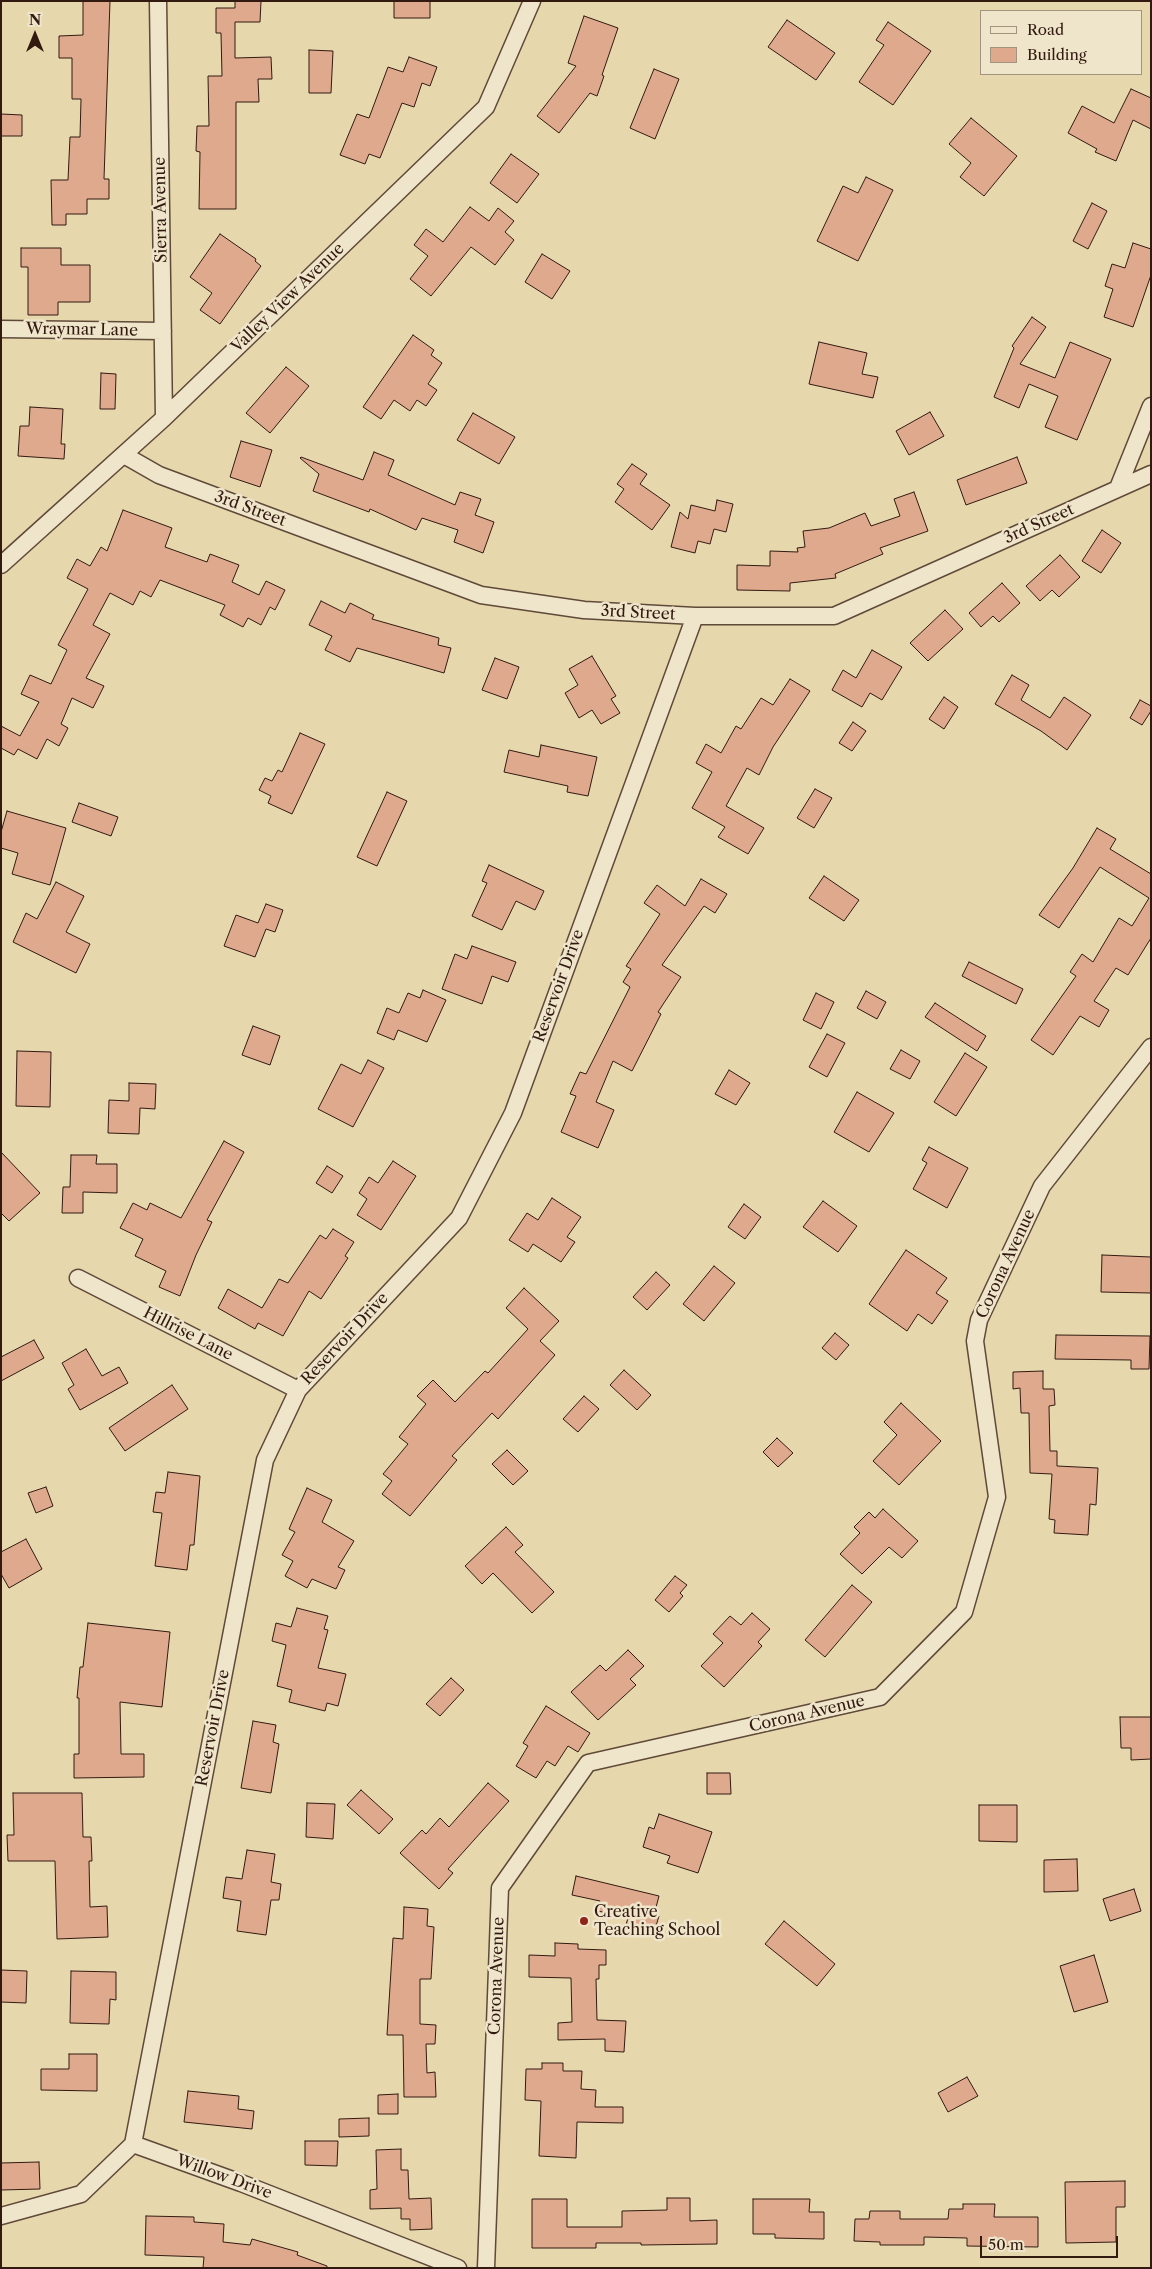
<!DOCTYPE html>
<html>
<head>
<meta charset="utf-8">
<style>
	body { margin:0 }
	#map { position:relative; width:1152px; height:2269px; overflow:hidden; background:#e6d7ad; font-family:"Libre Caslon Text",serif }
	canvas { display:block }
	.frame { position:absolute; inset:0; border:2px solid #321a11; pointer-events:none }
	.legend { position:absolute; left:980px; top:10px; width:162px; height:65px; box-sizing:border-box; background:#efe5ca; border:1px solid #a39480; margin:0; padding:6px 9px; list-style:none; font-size:15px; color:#321a11 }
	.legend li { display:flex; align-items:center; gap:10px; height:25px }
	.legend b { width:25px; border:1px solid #a39480 }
	.north { position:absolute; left:10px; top:10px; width:50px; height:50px; -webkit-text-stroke:4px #efe5ca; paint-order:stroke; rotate:0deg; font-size:14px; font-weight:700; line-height:20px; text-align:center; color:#321a11 }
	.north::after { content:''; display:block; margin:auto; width:18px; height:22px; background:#321a11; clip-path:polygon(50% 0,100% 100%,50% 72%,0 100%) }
	.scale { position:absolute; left:980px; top:2236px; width:138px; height:22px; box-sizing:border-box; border:2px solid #321a11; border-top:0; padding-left:6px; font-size:15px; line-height:18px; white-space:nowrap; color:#321a11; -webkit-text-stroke:4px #efe5ca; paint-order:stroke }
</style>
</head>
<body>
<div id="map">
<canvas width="1152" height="2269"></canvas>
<div class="frame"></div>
<ul class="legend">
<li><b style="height:6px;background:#efe5ca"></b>Road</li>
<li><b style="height:14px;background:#dea98d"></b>Building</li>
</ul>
<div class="north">N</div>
<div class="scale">50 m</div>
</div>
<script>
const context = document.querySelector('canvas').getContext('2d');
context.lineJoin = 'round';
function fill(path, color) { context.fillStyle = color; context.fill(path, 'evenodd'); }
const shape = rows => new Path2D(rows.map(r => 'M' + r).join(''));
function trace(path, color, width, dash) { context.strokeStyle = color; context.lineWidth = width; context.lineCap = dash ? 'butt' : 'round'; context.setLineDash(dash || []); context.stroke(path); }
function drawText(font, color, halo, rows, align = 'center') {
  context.font = font + ' "Libre Caslon Text",serif'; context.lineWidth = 5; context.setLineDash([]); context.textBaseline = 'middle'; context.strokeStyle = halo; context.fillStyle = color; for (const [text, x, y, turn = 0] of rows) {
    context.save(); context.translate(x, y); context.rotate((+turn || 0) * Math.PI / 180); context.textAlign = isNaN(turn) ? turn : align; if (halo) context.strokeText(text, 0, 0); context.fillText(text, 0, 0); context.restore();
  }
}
const building = shape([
	[83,1,110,1,104,179,109,179,109,199,87,199,87,214,66,214,66,225,52,225,51,180,68,180,70,137,80,137,81,99,72,99,72,58,59,58,59,36,83,35,83,1],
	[235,1,261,1,260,22,235,22,235,58,271,57,272,79,258,79,259,102,236,102,236,209,199,209,200,152,196,151,197,126,209,126,208,76,222,76,221,33,216,33,216,8,235,8,235,1],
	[394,1,430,1,430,18,394,18,394,1],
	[584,16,618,28,602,75,604,76,597,96,590,93,559,133,537,116,576,66,568,63,584,16],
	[787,20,835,53,816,80,768,47,787,20],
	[888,22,931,51,893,105,859,82,884,45,876,40,888,22],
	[309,50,333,51,331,93,309,93,309,50],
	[409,57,437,67,430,86,422,83,414,107,402,103,380,158,369,154,365,164,340,155,357,114,369,118,388,67,403,72,409,57],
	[654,69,679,79,655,139,630,128,654,69],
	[1131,89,1151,98,1151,129,1133,120,1116,161,1095,152,1097,149,1068,133,1082,106,1114,123,1131,89],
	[1,114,22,115,22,136,1,136,1,114],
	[971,118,1017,156,984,196,960,177,971,163,949,144,971,118],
	[511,154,539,174,517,203,490,183,511,154],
	[866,177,893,190,858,261,817,241,843,186,858,193,866,177],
	[1092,203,1107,211,1088,249,1073,241,1092,203],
	[470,207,489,221,498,208,514,221,505,232,514,240,495,265,471,247,431,296,410,279,428,256,414,245,426,229,443,242,470,207],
	[220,234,256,259,255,261,261,266,220,324,200,310,212,293,190,277,220,234],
	[1133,243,1151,249,1151,275,1133,327,1104,317,1113,289,1105,286,1112,264,1125,268,1133,243],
	[21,248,61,248,61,265,90,265,90,302,58,302,58,315,28,315,28,267,21,267,21,248],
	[542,254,570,271,552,299,525,282,542,254],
	[1032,317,1046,327,1020,364,1055,378,1070,342,1111,359,1077,440,1045,427,1058,396,1029,384,1019,408,994,397,1014,348,1012,346,1032,317],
	[413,335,434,350,431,355,442,363,428,384,437,390,426,406,417,400,410,411,394,400,381,419,363,407,413,335],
	[819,342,867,353,862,374,878,377,873,398,809,384,819,342],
	[286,367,309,386,270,433,246,413,286,367],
	[101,373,116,374,115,409,100,409,101,373],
	[30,407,63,409,61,444,65,444,64,459,18,456,20,426,29,426,30,407],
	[930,412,944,436,909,455,896,431,930,412],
	[473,413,515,437,499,464,457,440,473,413],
	[241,441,272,450,260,487,230,477,241,441],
	[374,452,394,460,388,475,455,505,460,492,481,499,475,515,494,522,483,553,454,542,458,530,422,518,416,530,370,509,369,512,313,491,319,474,300,458,301,457,363,480,374,452],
	[1017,457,1027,483,966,505,957,480,1017,457],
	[632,464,647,474,640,484,670,505,652,530,615,502,624,489,617,484,632,464],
	[914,492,928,531,880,548,883,554,835,574,836,578,790,583,790,591,737,590,737,565,770,566,770,551,798,552,797,548,805,547,803,531,829,528,865,513,871,526,900,516,894,499,914,492],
	[717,500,733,504,726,532,714,529,710,544,698,541,695,553,671,547,680,512,688,519,691,505,715,511,717,500],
	[123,510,172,528,165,547,207,562,210,554,239,565,232,582,259,595,266,581,285,590,275,610,270,607,261,625,248,618,243,627,220,615,225,605,160,580,151,597,140,591,133,605,110,593,93,625,110,634,86,678,104,686,93,708,72,698,61,724,68,728,59,746,47,739,37,759,18,749,14,755,1,748,1,726,20,736,39,702,21,694,30,675,51,684,67,650,58,645,88,589,67,578,77,559,90,566,101,547,107,551,123,510],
	[1102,530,1121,543,1101,573,1082,561,1102,530],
	[1060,555,1080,577,1059,597,1052,590,1040,601,1026,586,1060,555],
	[1002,583,1020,603,999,622,993,616,981,627,969,613,1002,583],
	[321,601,345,613,350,603,374,615,372,619,439,638,438,645,451,648,444,673,357,648,350,662,325,650,332,636,309,625,321,601],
	[945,610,963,629,928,661,910,643,945,610],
	[872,650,902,667,882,700,870,693,862,707,832,690,843,670,856,678,872,650],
	[592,656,616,696,611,699,620,713,601,724,592,710,579,718,565,693,578,685,569,669,592,656],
	[495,658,519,667,507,699,482,690,495,658],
	[1012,675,1029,685,1021,700,1050,718,1064,697,1091,715,1067,750,1041,731,995,704,1012,675],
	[790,679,810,691,773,747,759,775,747,768,726,806,764,828,748,854,718,837,725,827,692,808,712,772,696,763,706,744,721,753,736,726,741,729,761,698,773,705,790,679],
	[944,697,958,707,944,729,929,719,944,697],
	[1140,700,1151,706,1151,711,1142,725,1130,718,1140,700],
	[853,722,866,731,852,751,839,743,853,722],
	[300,733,325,744,292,814,268,803,271,796,259,790,265,778,272,781,278,770,282,772,300,733],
	[541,745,597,757,588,796,567,792,568,786,504,772,509,750,539,757,541,745],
	[815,789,832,798,814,828,797,818,815,789],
	[387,792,407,801,377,866,357,857,387,792],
	[79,803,118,817,111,836,72,822,79,803],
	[7,811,66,828,50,885,12,874,18,853,1,848,1,832,7,811],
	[1097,828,1116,839,1110,849,1151,874,1151,938,1128,975,1116,968,1094,1001,1109,1010,1099,1027,1080,1016,1053,1055,1031,1040,1076,976,1070,972,1082,954,1093,962,1119,918,1132,926,1149,898,1100,867,1059,928,1039,915,1073,868,1097,828],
	[489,865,544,891,535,910,516,901,502,930,472,916,487,883,482,881,489,865],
	[824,876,859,900,844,921,809,898,824,876],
	[701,879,727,894,715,913,704,906,662,965,681,977,658,1012,661,1014,632,1071,613,1061,596,1102,614,1110,598,1148,561,1132,576,1096,570,1094,580,1072,586,1074,630,987,623,982,631,969,626,966,660,914,644,903,657,885,685,906,701,879],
	[56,882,84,896,66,932,90,944,76,973,13,942,26,913,37,919,56,882],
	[266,904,283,910,275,932,266,929,255,957,224,946,236,915,258,923,266,904],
	[472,946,516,962,508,982,492,976,482,1004,442,989,455,954,467,959,472,946],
	[969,962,1023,989,1016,1004,962,976,969,962],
	[423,990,446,1000,427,1042,398,1030,394,1040,377,1033,387,1008,399,1013,408,993,420,998,423,990],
	[866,991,886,1002,877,1019,857,1008,866,991],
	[816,993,834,1002,821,1029,803,1020,816,993],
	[935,1003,986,1036,977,1051,925,1017,935,1003],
	[253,1026,280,1036,270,1065,242,1055,253,1026],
	[827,1034,845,1043,827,1077,809,1067,827,1034],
	[901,1050,920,1061,910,1079,890,1069,901,1050],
	[17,1051,51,1052,50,1107,16,1106,17,1051],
	[965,1053,987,1067,956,1116,934,1102,965,1053],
	[368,1060,384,1068,353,1127,318,1109,341,1064,361,1074,368,1060],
	[729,1070,750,1083,736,1105,715,1094,729,1070],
	[129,1083,156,1084,155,1109,140,1108,139,1134,108,1133,109,1100,129,1101,129,1083],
	[857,1092,894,1113,869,1152,834,1132,857,1092],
	[224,1141,244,1152,207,1220,212,1222,196,1255,180,1296,159,1287,166,1271,135,1256,143,1239,120,1228,133,1203,147,1210,150,1203,181,1218,224,1141],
	[929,1147,968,1168,947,1208,913,1189,927,1163,922,1160,929,1147],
	[1,1152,40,1193,9,1221,1,1213,1,1152],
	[71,1155,97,1155,96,1164,117,1164,117,1193,83,1192,83,1213,62,1213,63,1187,70,1187,71,1155],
	[393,1161,416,1176,381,1230,357,1215,367,1199,359,1193,369,1177,378,1183,393,1161],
	[327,1166,343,1176,332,1193,316,1183,327,1166],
	[552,1198,581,1217,567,1237,575,1242,561,1262,533,1244,528,1252,509,1240,527,1213,538,1220,552,1198],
	[823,1201,857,1226,838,1252,803,1227,823,1201],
	[744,1204,761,1217,745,1239,728,1227,744,1204],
	[333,1229,354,1242,345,1256,348,1258,321,1299,309,1291,283,1336,258,1323,255,1329,218,1308,228,1289,262,1308,279,1279,288,1283,320,1235,326,1239,333,1229],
	[906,1250,947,1278,936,1293,948,1301,932,1324,918,1314,907,1331,869,1304,906,1250],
	[1102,1255,1151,1257,1151,1293,1101,1292,1102,1255],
	[714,1266,735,1283,704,1321,683,1304,714,1266],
	[656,1272,670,1285,647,1310,633,1297,656,1272],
	[524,1288,559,1321,540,1341,555,1355,498,1419,492,1413,452,1456,457,1460,410,1516,382,1494,392,1481,383,1474,408,1444,399,1437,426,1404,417,1396,433,1380,455,1402,485,1371,488,1373,528,1329,506,1308,524,1288],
	[835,1333,849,1345,836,1360,822,1348,835,1333],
	[1056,1335,1150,1336,1149,1369,1131,1369,1131,1360,1055,1359,1056,1335],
	[34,1340,44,1358,1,1381,1,1357,34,1340],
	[86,1349,102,1376,119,1367,128,1383,80,1410,68,1389,74,1385,62,1363,86,1349],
	[624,1370,651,1395,637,1410,610,1385,624,1370],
	[1043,1371,1043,1389,1054,1389,1055,1405,1049,1406,1050,1451,1057,1451,1057,1466,1098,1468,1096,1505,1090,1504,1088,1535,1054,1533,1055,1520,1049,1519,1052,1474,1030,1473,1029,1413,1021,1413,1020,1388,1013,1389,1013,1372,1043,1371],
	[172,1385,188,1409,125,1451,109,1428,172,1385],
	[584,1396,599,1409,578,1432,563,1419,584,1396],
	[901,1403,941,1441,899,1485,873,1461,897,1435,884,1422,901,1403],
	[777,1438,793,1453,778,1467,763,1452,777,1438],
	[507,1450,528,1471,513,1485,492,1464,507,1450],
	[168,1472,200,1476,194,1545,190,1545,187,1570,155,1566,162,1513,153,1512,156,1492,165,1493,168,1472],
	[46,1487,53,1506,36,1513,28,1493,46,1487],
	[307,1488,332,1500,322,1522,354,1541,338,1567,345,1570,336,1589,312,1579,307,1588,285,1576,293,1561,282,1555,295,1532,289,1529,307,1488],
	[883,1509,918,1541,902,1558,889,1547,862,1574,840,1554,860,1533,854,1527,869,1512,875,1518,883,1509],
	[506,1527,523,1545,515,1552,554,1592,532,1613,493,1573,482,1584,465,1566,506,1527],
	[26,1539,42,1569,9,1588,1,1574,1,1552,26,1539],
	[675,1576,687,1585,680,1593,683,1596,669,1612,655,1600,675,1576],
	[852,1585,872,1602,825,1657,805,1640,852,1585],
	[297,1608,328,1616,324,1629,328,1630,318,1668,346,1674,338,1706,327,1703,325,1711,289,1702,292,1690,277,1686,286,1645,272,1641,276,1623,291,1627,297,1608],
	[752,1613,770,1629,758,1642,762,1646,724,1687,701,1666,723,1643,713,1634,730,1616,741,1625,752,1613],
	[88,1623,170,1632,162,1707,120,1702,121,1754,144,1754,144,1777,74,1778,74,1754,79,1754,79,1698,77,1698,80,1667,83,1667,88,1623],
	[628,1650,644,1666,630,1679,636,1685,598,1720,571,1692,600,1665,606,1671,628,1650],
	[451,1678,464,1690,440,1716,426,1704,451,1678],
	[546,1706,590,1733,578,1752,568,1746,555,1766,547,1761,536,1778,516,1766,528,1746,523,1743,546,1706],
	[1120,1717,1151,1717,1151,1759,1131,1760,1131,1748,1121,1748,1120,1717],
	[253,1721,276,1725,273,1742,279,1744,271,1793,241,1788,253,1721],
	[707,1773,730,1773,731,1794,707,1794,707,1773],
	[488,1783,509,1801,448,1869,453,1873,439,1889,400,1853,422,1830,426,1834,440,1818,449,1827,488,1783],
	[361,1790,393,1819,379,1834,347,1805,361,1790],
	[13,1793,82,1793,83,1837,91,1837,92,1861,89,1861,90,1907,107,1906,108,1937,57,1939,55,1861,8,1861,7,1835,14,1835,13,1793],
	[307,1803,335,1804,333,1839,306,1837,307,1803],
	[979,1805,1017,1805,1017,1842,979,1841,979,1805],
	[659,1814,712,1832,698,1873,667,1863,670,1856,643,1847,649,1827,654,1829,659,1814],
	[247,1850,275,1854,271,1882,281,1884,279,1900,271,1900,266,1935,237,1931,241,1901,223,1898,226,1877,242,1879,247,1850],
	[1077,1859,1078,1891,1044,1892,1044,1860,1077,1859],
	[576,1876,659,1896,654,1915,659,1916,653,1936,625,1928,628,1918,598,1911,600,1901,572,1895,576,1876],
	[1134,1889,1141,1911,1110,1921,1103,1899,1134,1889],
	[404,1907,428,1909,427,1926,434,1927,431,1979,420,1979,420,2024,436,2025,435,2044,426,2044,427,2073,435,2072,436,2097,404,2097,403,2035,387,2035,393,1938,403,1939,404,1907],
	[784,1921,835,1964,817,1986,765,1944,784,1921],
	[555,1943,578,1944,578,1949,606,1950,606,1965,599,1965,599,1979,596,1979,597,2020,626,2021,624,2052,605,2051,605,2039,558,2040,558,2023,572,2022,571,1978,529,1977,529,1955,555,1956,555,1943],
	[1094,1955,1108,2002,1074,2012,1060,1966,1094,1955],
	[1,1970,27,1971,26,2003,1,2002,1,1970],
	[71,1971,116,1972,116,2000,110,1999,109,2024,70,2023,71,1971],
	[69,2054,97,2054,97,2091,41,2090,41,2069,69,2069,69,2054],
	[542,2063,563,2063,563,2071,582,2071,581,2089,596,2090,595,2107,623,2107,623,2123,577,2122,576,2158,539,2156,541,2101,525,2100,526,2069,542,2069,542,2063],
	[967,2077,978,2096,948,2112,938,2093,967,2077],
	[188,2091,239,2096,238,2109,254,2111,252,2129,184,2122,188,2091],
	[398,2094,398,2114,378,2114,378,2095,398,2094],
	[369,2118,369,2136,339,2137,339,2119,369,2118],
	[305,2141,338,2141,337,2166,305,2165,305,2141],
	[401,2149,401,2170,408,2170,409,2199,431,2198,432,2229,410,2230,410,2219,401,2219,401,2208,370,2209,370,2190,377,2189,376,2150,401,2149],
	[39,2162,40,2189,1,2190,1,2163,39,2162],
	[1125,2181,1125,2207,1116,2207,1116,2242,1066,2243,1065,2182,1125,2181],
	[667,2198,690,2198,690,2221,717,2220,717,2244,641,2245,641,2243,596,2243,596,2248,532,2248,532,2199,567,2199,567,2227,622,2227,622,2211,667,2210,667,2198],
	[753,2199,810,2199,809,2212,824,2212,824,2239,775,2238,775,2234,753,2234,753,2199],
	[963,2204,995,2204,994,2217,1038,2217,1038,2247,967,2246,967,2238,924,2237,924,2245,880,2245,880,2242,854,2241,855,2219,869,2219,870,2211,900,2211,900,2219,948,2219,949,2209,963,2209,963,2204],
	[146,2216,194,2217,194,2222,224,2224,223,2242,250,2245,252,2239,298,2252,297,2255,327,2266,327,2268,203,2268,204,2257,145,2255,146,2216]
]);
const street = shape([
	[158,1,164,418],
	[1,329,163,331],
	[124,455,159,475,481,595,584,610,695,616,834,616,1151,474],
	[1118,488,1151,406],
	[1,565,164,418,486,107,532,1],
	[78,1278,298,1390],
	[133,2144,265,1460,298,1390,459,1218,513,1113,695,616],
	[133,2144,241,2183,458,2268],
	[1,2216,81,2194,133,2144],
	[486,2268,500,1888,588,1763,880,1697,964,1612,997,1497,975,1341,979,1320,1042,1186,1151,1047]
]);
const markers = [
	[584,1921,5,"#8f2418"]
];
const streetNames = [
	["Sierra Avenue",161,210,-91],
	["Valley View Avenue",288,298,-44],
	["Wraymar Lane",82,330,1],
	["3rd Street",250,509,20],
	["3rd Street",1039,524,-24],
	["3rd Street",638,613,3],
	["Reservoir Drive",559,986,-70],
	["Corona Avenue",1006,1264,-65],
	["Hillrise Lane",188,1334,27],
	["Reservoir Drive",345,1339,-47],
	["Corona Avenue",807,1714,-13],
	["Reservoir Drive",213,1728,-79],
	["Corona Avenue",497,1976,-88],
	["Willow Drive",224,2177,20]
];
const poiNames = [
	["Creative",594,1912],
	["Teaching School",594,1930]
];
fill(building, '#dea98d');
trace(building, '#321a11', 1);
trace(street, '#5f4938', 19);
trace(street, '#efe5ca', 16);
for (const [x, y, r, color] of markers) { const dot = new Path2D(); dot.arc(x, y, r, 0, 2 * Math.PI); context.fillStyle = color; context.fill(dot); trace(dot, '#efe5ca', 2); }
drawText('16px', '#321a11', '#efe5ca', streetNames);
drawText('16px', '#321a11', '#efe5ca', poiNames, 'left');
</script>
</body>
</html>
